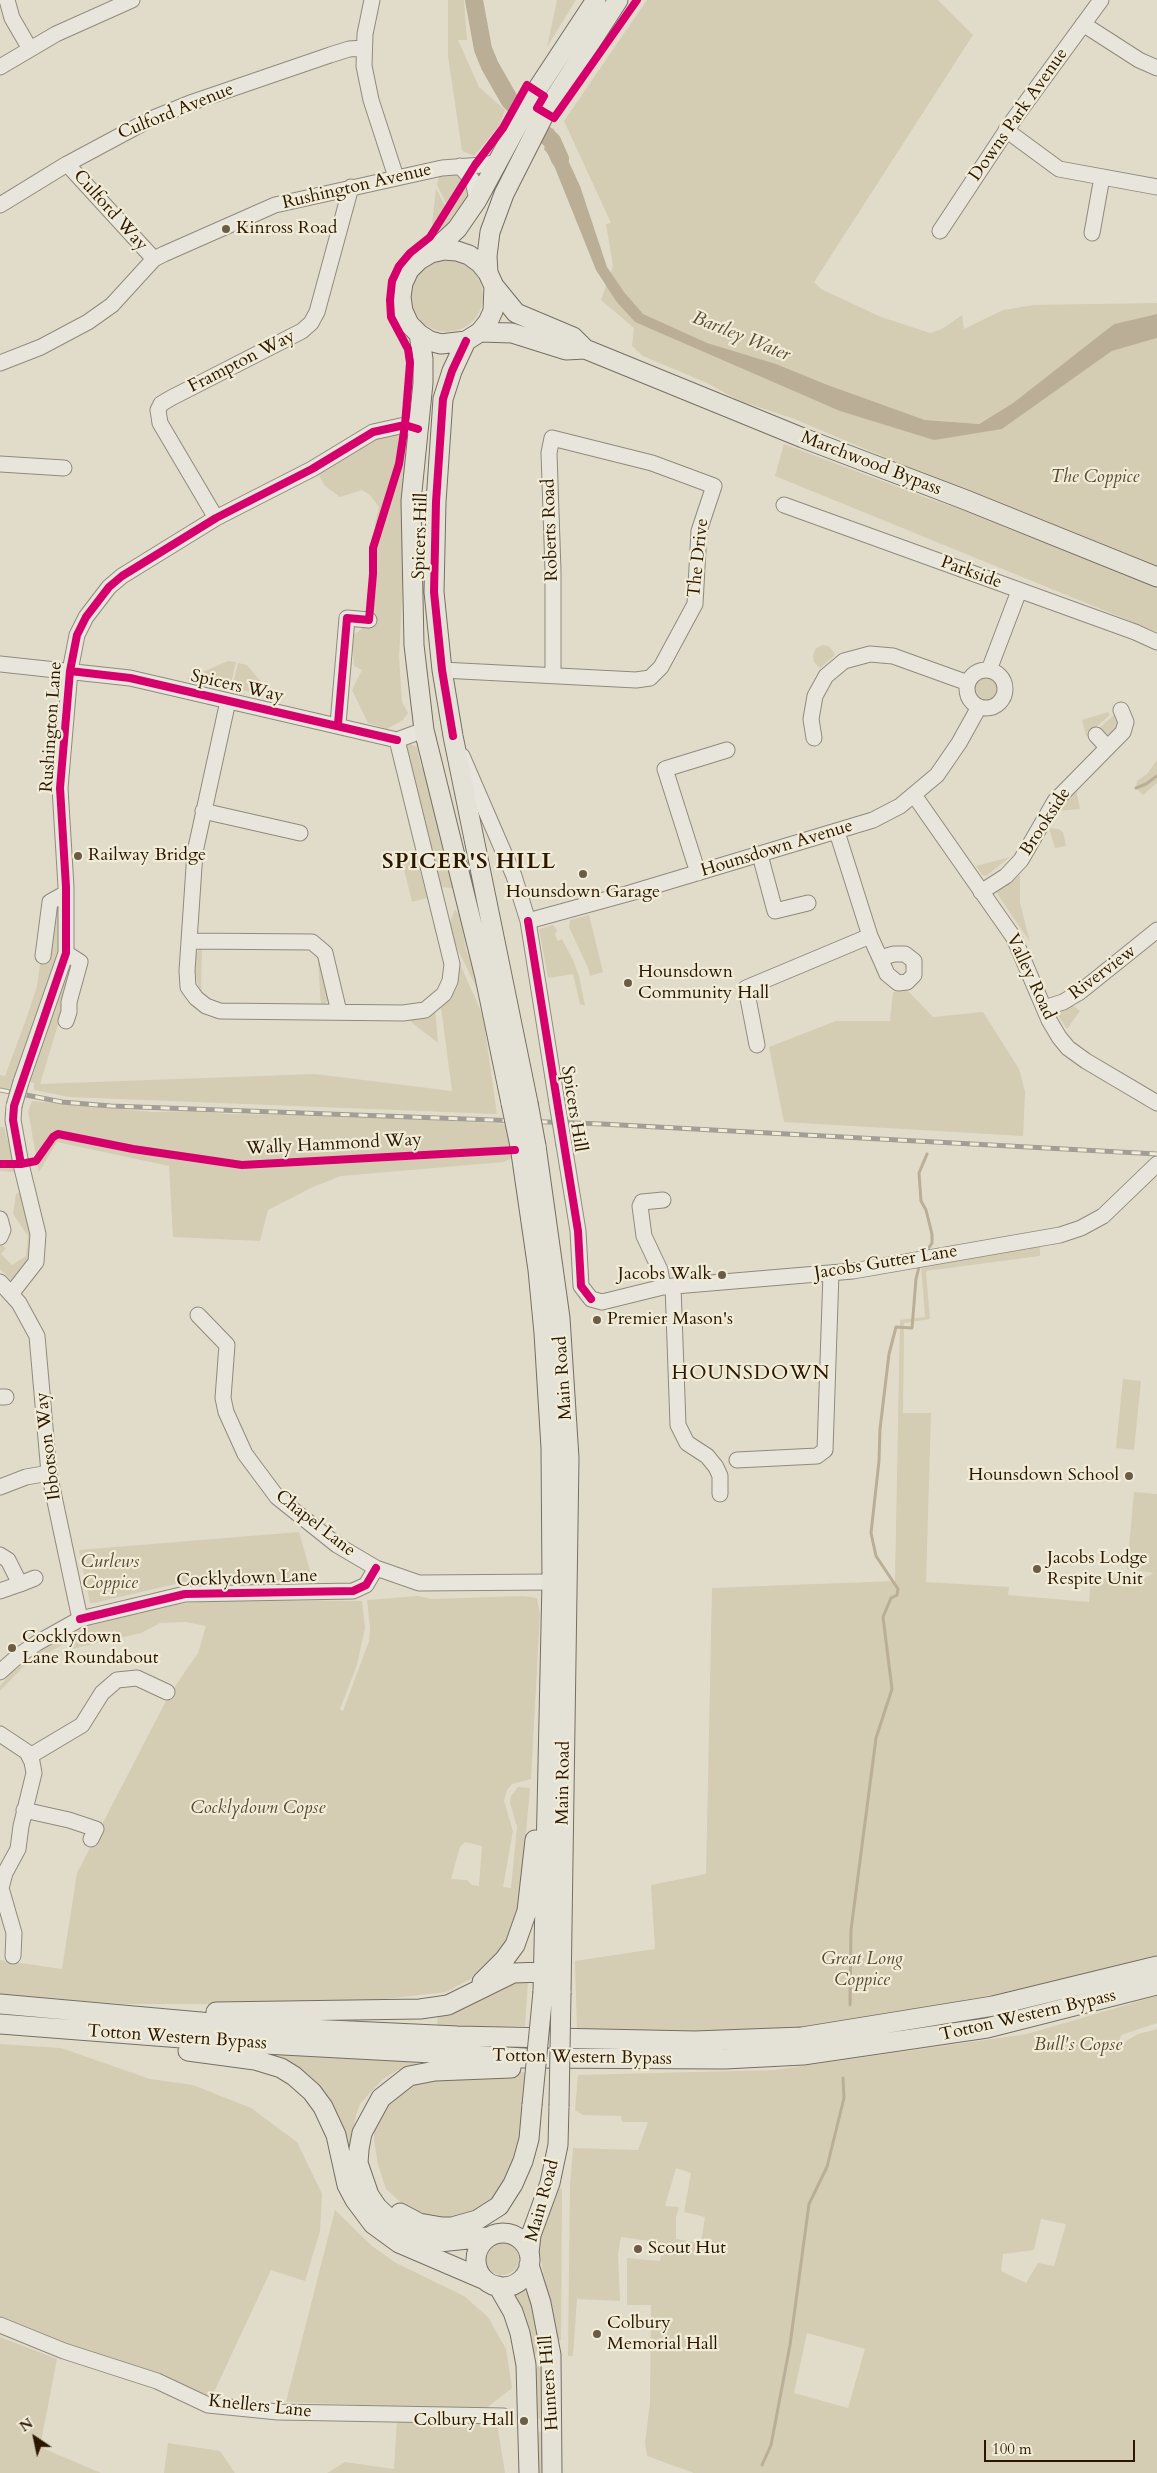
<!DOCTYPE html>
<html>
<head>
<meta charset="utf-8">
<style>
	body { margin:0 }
	#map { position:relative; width:1157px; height:2473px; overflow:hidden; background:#e1dcca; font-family:Cardo,serif }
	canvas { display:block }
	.north { position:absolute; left:10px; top:2413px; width:50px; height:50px; -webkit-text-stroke:4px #f1ecd7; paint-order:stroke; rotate:326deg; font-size:14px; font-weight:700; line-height:20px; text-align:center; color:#2b1700 }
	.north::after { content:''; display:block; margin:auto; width:18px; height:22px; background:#2b1700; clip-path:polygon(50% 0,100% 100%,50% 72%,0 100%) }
	.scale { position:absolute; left:984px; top:2440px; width:151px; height:22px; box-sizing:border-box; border:2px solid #2b1700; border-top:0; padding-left:6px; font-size:15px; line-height:18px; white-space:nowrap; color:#2b1700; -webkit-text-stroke:4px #f1ecd7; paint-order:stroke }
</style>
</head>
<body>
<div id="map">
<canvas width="1157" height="2473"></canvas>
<div class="north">N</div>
<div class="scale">100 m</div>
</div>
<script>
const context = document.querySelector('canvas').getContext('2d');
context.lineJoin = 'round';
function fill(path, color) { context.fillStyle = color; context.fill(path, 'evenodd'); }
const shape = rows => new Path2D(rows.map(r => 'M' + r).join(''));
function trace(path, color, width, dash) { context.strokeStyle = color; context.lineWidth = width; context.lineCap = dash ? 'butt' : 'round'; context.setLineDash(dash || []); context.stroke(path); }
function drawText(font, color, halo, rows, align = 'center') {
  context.font = font + ' Cardo,serif'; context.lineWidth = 4.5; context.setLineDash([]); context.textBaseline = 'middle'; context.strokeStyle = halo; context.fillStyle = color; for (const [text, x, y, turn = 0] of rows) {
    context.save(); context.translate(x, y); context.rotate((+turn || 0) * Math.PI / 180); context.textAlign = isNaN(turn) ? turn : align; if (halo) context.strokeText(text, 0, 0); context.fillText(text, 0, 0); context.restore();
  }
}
const green = shape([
	[448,0,464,0,467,40,458,40,479,87,505,110,499,126,474,156,462,151,448,56],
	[557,0,576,0,547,47],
	[647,0,938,0,973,35,814,282,821,289,881,317,930,333,942,329,962,315,964,329,1003,310,1034,305,1157,303,1157,314,1114,324,1013,403,978,424,925,420,825,384,840,411,1002,429,1112,351,1157,338,1157,568,953,486,792,418,740,401,707,383,643,356,632,346,634,328,601,300,613,266,606,224,611,223,564,121],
	[440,172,457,174,465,179,448,207,437,185],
	[468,180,472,192,460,215,436,238,432,236],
	[436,189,447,209,436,226,432,224],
	'411 296a36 36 0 1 1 72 0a36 36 0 1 1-72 0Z',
	[400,433,410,445,399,657,402,702,408,713,403,720,387,729,368,723,352,690,362,670,354,666,352,636,373,620,377,563,375,524,379,507,370,495,362,490,340,497,325,486,319,475,320,469,343,455,385,434],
	[784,444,927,498,1006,524,1084,558,1157,586,1157,632,775,476],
	[823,645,830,647,835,655,820,668,814,662,813,655,816,648],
	[228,661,236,662,230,688,186,679],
	[238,663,247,665,261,682,257,693,232,688],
	'973 689a14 14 0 1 1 28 0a14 14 0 1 1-28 0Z',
	[1108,712,1110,715,1086,736,1082,720],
	[1116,713,1121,725,1114,734,1102,735,1097,730],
	[410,744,417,747,421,766,428,777,457,886,451,888,442,887,438,890,406,746],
	[1157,760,1157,783,1143,795,1136,788,1137,781,1147,774],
	[1076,789,1080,809,1058,811],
	[1049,828,1059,829,1063,832,1066,846,1055,848],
	[417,857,427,898,412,902,402,861],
	[1010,857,986,876,982,875,976,866],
	[1020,875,1020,903,1030,942,998,895,997,892],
	[60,900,60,951,13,1086,6,1090,0,1087,0,1075,5,1076,28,1014,37,986,40,964,46,964,55,904],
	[455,909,461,918,466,950,480,987,481,997,456,946,450,922],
	[589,915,603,972,590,976,588,968,569,927,570,920],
	[553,925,557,930,555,935,558,941,562,939,573,960,579,976,585,1006,580,1004,573,974,548,978,539,929],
	[202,947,201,986,203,995,196,989,198,985,195,973,196,954],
	[318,950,330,999,321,1007,318,960,315,953],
	[456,955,483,1016,497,1114,69,1097,34,1090,34,1083,27,1081,64,967,72,962,58,1025,40,1084,315,1074,452,1091,441,1007,455,977],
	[907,990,933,1017,983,1012,1019,1069,1025,1092,1023,1136,784,1122,769,1047,836,1021,890,1021,893,992],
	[1070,1003,1080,1011,1067,1029,1057,1014,1059,1010],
	[435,1008,438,1043,411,1022,411,1017],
	[32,1101,153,1112,197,1111,227,1114,362,1116,507,1124,512,1158,504,1162,341,1176,313,1187,268,1210,260,1241,173,1237,169,1166,57,1142,39,1172,28,1111],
	[0,1127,4,1127,16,1172,0,1171],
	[21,1192,34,1249,23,1270,12,1281,0,1269,0,1245,6,1248,1,1254,12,1265,26,1256,28,1236,13,1214,16,1194],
	[1040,1243,1040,1256,926,1271,930,1319,904,1323,903,1413,931,1413,926,1582,1009,1587,1008,1595,1089,1602,1091,1577,1140,1580,1154,1573,1127,1569,1134,1492,1157,1494,1157,1955,987,1999,883,2018,762,2031,636,2035,577,2032,575,1961,655,1949,651,1885,706,1874,712,1588,895,1581,900,1320,925,1317,921,1264],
	[1123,1379,1141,1381,1134,1450,1116,1448],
	[299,1532,313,1581,184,1582,94,1603,90,1603,79,1550],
	[418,1596,432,1599,523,1596,537,1598,540,1614,531,1779,512,1784,507,1790,504,1801,513,1831,503,1887,511,1888,517,1827,510,1803,511,1796,518,1787,530,1788,519,1909,506,1943,478,1975,446,1992,340,2004,126,2004,0,1995,0,1960,62,1969,77,1873,169,1695,198,1653,206,1626,186,1622,160,1623,141,1633,72,1649,69,1641,23,1667,0,1691,0,1686,12,1672,41,1650,80,1628,176,1604,225,1600,362,1601,365,1628,357,1665,340,1709,343,1711,369,1641,370,1628,367,1600],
	[465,1842,482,1846,479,1886,472,1885,467,1880,451,1879,460,1847],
	[528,1980,525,2026,437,2027,438,2014,478,2001,511,1982],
	[1157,1996,1157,2023,1121,2035,1118,2046,1138,2034,1157,2029,1157,2473,694,2473,647,2456,645,2443,650,2403,651,2305,627,2305,627,2258,660,2261,664,2243,621,2237,618,2254,620,2301,577,2299,573,2356,568,2356,570,2184,573,2148,638,2150,648,2122,622,2122,621,2116,583,2115,575,2110,578,2075,774,2070,1027,2034],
	[676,2168,691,2173,684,2212,705,2217,701,2243,676,2239,676,2217,679,2207,665,2206],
	[1041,2219,1066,2224,1054,2266,1038,2263,1026,2283,1001,2271,1003,2254,1034,2250],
	[807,2333,865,2349,848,2408,794,2393],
	[0,2044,61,2048,150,2079,193,2085,251,2108,297,2142,322,2194,320,2231,305,2281,271,2270,208,2405,0,2325],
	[274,2051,416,2057,419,2063,396,2071,382,2080,360,2104,356,2115,349,2151,334,2116,273,2058],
	[525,2072,523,2126,520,2151,497,2197,467,2217,425,2218,411,2212,386,2189,378,2165,374,2140,374,2125,385,2104,409,2083,458,2073],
	[555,2187,562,2189,561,2340,556,2341,538,2244],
	[335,2210,372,2246,396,2263,464,2296,488,2317,506,2349,512,2388,484,2410,286,2402],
	'485 2258a17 17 0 1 1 34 0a17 17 0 1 1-34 0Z',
	[528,2282,541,2343,534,2357,526,2317,511,2293],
	[0,2337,57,2359,40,2447,101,2473,0,2473],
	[546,2353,543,2424,535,2414,535,2370],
	[397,2420,497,2424,505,2473,327,2473,345,2462,394,2469],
	[536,2430,548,2436,547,2473,536,2473],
	[168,2443,220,2451,235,2473,164,2473]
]);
const water = shape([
	[553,128,580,186,607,267,624,292,643,314,707,343,776,364,825,384,925,420,979,424,1013,403,1114,324,1157,314,1157,338,1112,351,1002,429,934,440,840,411,635,322,616,301,596,270,551,158,544,149]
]);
const stream = shape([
	[1136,788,1146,784,1157,776],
	[927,1154,919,1173,921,1201,926,1210,932,1234,932,1243,928,1249],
	[850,2005,851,1930,876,1738,892,1689,883,1617,891,1598,897,1595,898,1589,876,1556,871,1533,879,1461,880,1429,889,1354,896,1327,912,1328,916,1279,919,1267],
	[762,2465,771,2445,790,2345,809,2204,827,2167,844,2098,843,2078]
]);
const river = shape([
	[474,0,483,49,490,66,510,101,552,141,560,159]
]);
const minor = shape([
	[7,0,12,18,30,49],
	[372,0,365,34,364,66,371,100,396,177],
	[1083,24,1139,60,1157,68],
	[0,67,56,34,132,0],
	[1006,130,1059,169,1157,187],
	[67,164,154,259],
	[460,166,473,181,477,200],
	[0,205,67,164,151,119,193,102,330,55,349,49,364,48],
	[940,231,1014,119,1101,0],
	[1092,233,1102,177],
	[0,363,41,347,88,322,112,305,154,259,164,254,275,205,442,168,482,165,498,162],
	[0,464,64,468],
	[784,505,1135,632,1157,642],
	[216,518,160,423,158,410,161,404,171,398,302,331,311,323,317,312,351,187],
	[0,664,130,678,397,740,424,730],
	'967 689a19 19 0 1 1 38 0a19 19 0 1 1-38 0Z',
	[442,670,636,680,650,678,661,667,695,604,699,531,714,486,652,463,552,438,549,453,553,571,553,674],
	[989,670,1019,591],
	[228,701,195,852,187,971,188,987,196,998,206,1006,220,1011,403,1013,425,1010,444,994,450,981,452,964,397,740],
	[338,724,347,618,369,620],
	[1096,735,1107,747],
	[814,738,811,719,815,696,826,676,844,661,870,654,893,656,968,683],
	[462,756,514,876,528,921,557,1103],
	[914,795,1014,938,1049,1020,1059,1037,1068,1048,1086,1061,1157,1103],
	[203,811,300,833],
	[837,832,870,936,880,958,887,974,898,983,907,982,914,975,914,961,905,954,894,954,880,958],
	[760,855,775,911,808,903],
	[698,873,665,769,727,750],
	[981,892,1006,876,1021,860,1055,801,1123,732,1126,722,1121,710],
	[528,921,630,893,873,820,900,806,937,775,959,743,979,707],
	[189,941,312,942,325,953,339,1012],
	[66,953,80,962,69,1002,69,1012,66,1021],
	[43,956,50,902,66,893],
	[1044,1008,1063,1002,1080,992,1157,930],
	[757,1045,746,988,870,936],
	[21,1082,66,953,66,887,60,788,70,671,77,635,86,617,109,587,122,576,216,518,312,469,373,432,405,425,418,429],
	[564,1145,578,1231,581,1286,591,1299,602,1302,663,1287,853,1271,1060,1235,1081,1228,1103,1216,1157,1164],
	[663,1200,642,1202,640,1206,644,1236,660,1270,663,1287],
	[0,1219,3,1230,0,1237],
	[0,1282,19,1303,37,1336,49,1473,80,1619],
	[673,1286,678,1425,687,1443,707,1456,716,1467,720,1476,720,1494],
	[11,1294,36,1262,38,1234,21,1164,13,1120,14,1106],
	[198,1315,227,1345,223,1398,226,1412,245,1454,277,1497,337,1545,376,1568,419,1583,552,1582],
	[0,1397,6,1397],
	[737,1460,817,1456,825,1450,831,1273],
	[0,1487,26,1477,49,1473],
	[0,1555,8,1560,20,1584,0,1591],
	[20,1584,35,1578],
	[0,1672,18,1656,37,1643,80,1619,185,1594,353,1591,366,1585,376,1568],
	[0,1734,27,1752,32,1762,34,1773,21,1826,18,1849,5,1873,1,1888,14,1933,13,1956],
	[30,1756,82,1725,102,1693,117,1680,137,1678,167,1692],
	[24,1810,69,1820,96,1829,91,1839],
	[0,2325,64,2351,157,2381,208,2405,278,2412,504,2416]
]);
const major = shape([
	[431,253,457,229,477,200,536,91,596,0],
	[488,273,487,256,490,232,504,194,545,113,618,0],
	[494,286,493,311,488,322,480,332,466,341,441,344,430,341,419,334,409,324,403,311,401,297,403,283,409,270,419,260,431,253,444,250,457,251,469,255,480,263,488,273,494,286,516,313,573,337,585,349,803,438,966,500,1157,577],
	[480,332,512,333,566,350,585,349],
	[419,334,423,359,423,383,411,501,414,645,424,730,485,977,511,1103],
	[466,341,452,371,443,399,436,502,434,592,442,670,453,736,528,1103],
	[520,1146,538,1270,544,1333,551,1448,552,1582,543,1992],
	[536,1146,560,1318,569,1458,561,1993],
	[482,1982,504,1960,515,1945,527,1911,535,1840],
	[0,2004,245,2026,457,2036,695,2041,802,2037,993,2006,1157,1966],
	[216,2012,420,2009,448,2005,513,1973,544,1972,555,1976],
	[0,2024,246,2043,525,2058,725,2059,803,2055,987,2028,1157,1985],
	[188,2051,255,2060,281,2068,294,2076,312,2092,323,2107,336,2135,347,2185,355,2200,373,2224,399,2243,483,2279],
	[400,2213,419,2223,442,2227,452,2227,477,2220,499,2206,513,2184,523,2161,529,2139,532,2105],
	'476 2260a27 27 0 1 1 54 0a27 27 0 1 1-54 0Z',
	[488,2237,439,2242,417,2236,396,2225,377,2207,369,2195,358,2163,359,2149,362,2133,381,2098,409,2076,435,2071,511,2068],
	[529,2253,531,2235,550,2183,558,2145,559,2106],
	[529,2265,541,2303,551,2355,552,2473],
	[498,2286,513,2312,520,2333,526,2365,529,2473]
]);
const rail = shape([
	[0,1090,62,1102,111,1106,602,1124,1157,1154]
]);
const minorBridge = shape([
	[557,1103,564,1145],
	[14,1106,21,1082]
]);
const majorBridge = shape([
	[511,1103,520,1146],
	[528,1103,536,1146],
	[532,2105,543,1992],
	[559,2106,561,1993]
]);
const cycleway = shape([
	[70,671,130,678,397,740],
	[338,724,347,618,369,620,373,574,373,548,399,464,405,425,410,363,408,349,391,317,390,300,392,281,399,266,410,253,430,237,475,165,503,128,527,85,544,96,537,108,554,118,637,0],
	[453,736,442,670,434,592,436,502,443,399,452,371,466,341],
	[528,921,578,1231,581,1286,591,1299],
	[0,1164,21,1164,36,1161,53,1137,58,1134,133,1149,242,1165,515,1150],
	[21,1164,13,1120,14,1106,66,953,66,887,60,788,70,671,77,635,86,617,109,587,122,576,216,518,312,469,373,432,405,425,418,429],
	[80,1619,185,1594,353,1591,366,1585,376,1568]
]);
const markers = [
	[226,229,5,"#6b5c47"],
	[78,856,5,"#6b5c47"],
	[583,874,5,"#6b5c47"],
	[628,983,5,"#6b5c47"],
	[722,1275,5,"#6b5c47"],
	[597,1320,5,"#6b5c47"],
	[1129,1476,5,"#6b5c47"],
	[1037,1569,5,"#6b5c47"],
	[12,1648,5,"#6b5c47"],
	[638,2249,5,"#6b5c47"],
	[597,2334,5,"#6b5c47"],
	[524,2421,5,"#6b5c47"]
];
const streetNames = [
	["Culford Avenue",176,112,-22],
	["Downs Park Avenue",1019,115,-55],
	["Rushington Avenue",357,187,-13],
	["Culford Way",110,211,48],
	["Frampton Way",242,362,-27],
	["Marchwood Bypass",871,464,21],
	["Roberts Road",551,530,-92],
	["Spicers Hill",421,536,-88],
	["The Drive",699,558,-84],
	["Parkside",971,573,20],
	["Spicers Way",237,687,13],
	["Rushington Lane",52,727,-86],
	["Brookside",1046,822,-57],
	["Hounsdown Avenue",777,849,-17],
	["Riverview",1103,973,-37],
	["Valley Road",1030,977,65],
	["Spicers Hill",573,1109,81],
	["Wally Hammond Way",334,1145,-3],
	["Jacobs Gutter Lane",886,1263,-9],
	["Main Road",564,1378,-94],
	["Ibbotson Way",49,1446,-97],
	["Chapel Lane",315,1524,38],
	["Cocklydown Lane",247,1579,-2],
	["Main Road",564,1783,-89],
	["Totton Western Bypass",1028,2016,-13],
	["Totton Western Bypass",177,2038,4],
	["Totton Western Bypass",582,2058,1],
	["Main Road",543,2201,-75],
	["Hunters Hill",550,2383,-94],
	["Knellers Lane",260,2407,6]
];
const poiNames = [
	["Kinross Road",236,229],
	["Railway Bridge",88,856],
	["Hounsdown Garage",583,893,"center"],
	["Hounsdown",638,973],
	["Community Hall",638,994],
	["Jacobs Walk",712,1275,"right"],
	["Premier Mason's",607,1320],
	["Hounsdown School",1119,1476,"right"],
	["Jacobs Lodge",1047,1559],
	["Respite Unit",1047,1580],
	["Cocklydown",22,1638],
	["Lane Roundabout",22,1659],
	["Scout Hut",648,2249],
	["Colbury",607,2324],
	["Memorial Hall",607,2345],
	["Colbury Hall",514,2421,"right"]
];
const parkNames = [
	["The Coppice",1095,478],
	["Curlews",110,1563],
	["Coppice",110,1584],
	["Cocklydown Copse",258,1809],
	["Great Long",862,1960],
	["Coppice",862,1981],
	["Bull's Copse",1078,2046]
];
const waterNames = [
	["Bartley Water",741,337,22]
];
const quarterNames = [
	["HOUNSDOWN",751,1374]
];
const districtNames = [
	["SPICER'S HILL",469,863]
];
fill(green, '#d4ccb3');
fill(water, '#baaf96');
trace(stream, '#baaf96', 3);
trace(river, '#baaf96', 18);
trace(minor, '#908a7d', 17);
trace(major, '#756f63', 21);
trace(minor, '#e8e5dc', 15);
trace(major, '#e4e1d6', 19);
trace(rail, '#a29e95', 5);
trace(rail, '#f1ecd7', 3, [9]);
trace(minorBridge, '#908a7d', 17, []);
trace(majorBridge, '#756f63', 21, []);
trace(minorBridge, '#e8e5dc', 15);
trace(majorBridge, '#e4e1d6', 19);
trace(cycleway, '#d6006c', 8);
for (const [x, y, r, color] of markers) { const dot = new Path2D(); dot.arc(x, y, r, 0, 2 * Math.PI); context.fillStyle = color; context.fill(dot); trace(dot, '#f1ecd7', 2); }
drawText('18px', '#2b1700', '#f1ecd7', streetNames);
drawText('18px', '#2b1700', '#f1ecd7', poiNames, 'left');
drawText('italic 18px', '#5b4930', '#f1ecd7', parkNames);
drawText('italic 19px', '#5d4c33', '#f1ecd7', waterNames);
context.letterSpacing = '1px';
drawText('20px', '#2b1700', '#f1ecd7', quarterNames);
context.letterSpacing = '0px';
context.letterSpacing = '1px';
drawText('bold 22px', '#2b1700', '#f1ecd7', districtNames);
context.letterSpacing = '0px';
</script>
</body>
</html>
